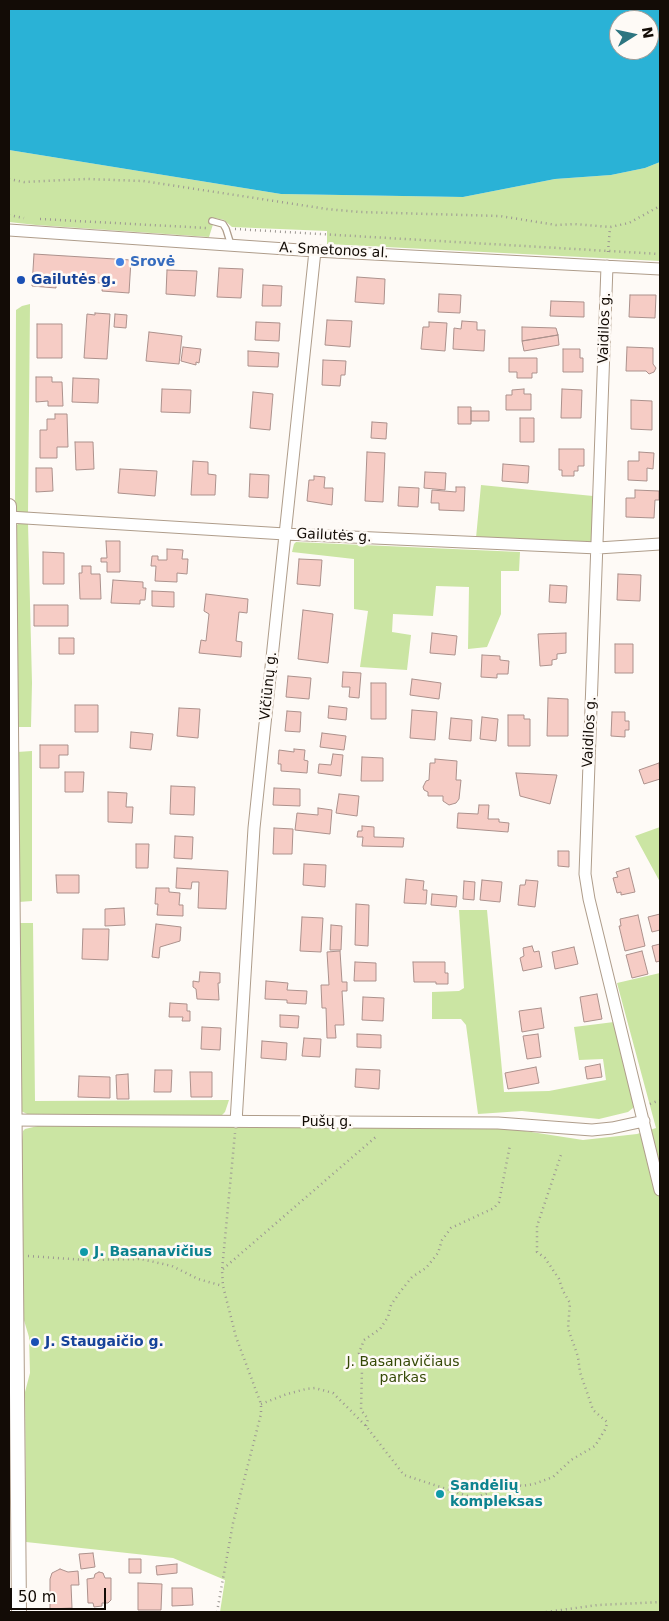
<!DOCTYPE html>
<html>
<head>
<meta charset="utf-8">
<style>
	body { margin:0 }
	#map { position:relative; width:669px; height:1621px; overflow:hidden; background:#fefaf6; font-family:"DejaVu Sans",sans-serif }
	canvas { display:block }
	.frame { position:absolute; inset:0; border:10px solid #130c06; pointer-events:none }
	.north { position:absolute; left:609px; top:10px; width:50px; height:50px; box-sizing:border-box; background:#fefaf6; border:1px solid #a09b96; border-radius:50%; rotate:80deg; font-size:14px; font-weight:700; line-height:20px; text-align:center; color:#130c06 }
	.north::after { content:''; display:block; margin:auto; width:18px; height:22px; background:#2d7580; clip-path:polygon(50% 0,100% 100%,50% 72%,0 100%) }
	.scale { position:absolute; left:10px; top:1588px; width:96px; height:22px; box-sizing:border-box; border:2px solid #130c06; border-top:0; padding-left:6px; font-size:15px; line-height:18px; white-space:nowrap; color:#130c06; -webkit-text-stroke:4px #fefaf6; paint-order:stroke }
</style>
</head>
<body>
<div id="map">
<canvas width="669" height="1621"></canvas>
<div class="frame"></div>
<div class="north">N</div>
<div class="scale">50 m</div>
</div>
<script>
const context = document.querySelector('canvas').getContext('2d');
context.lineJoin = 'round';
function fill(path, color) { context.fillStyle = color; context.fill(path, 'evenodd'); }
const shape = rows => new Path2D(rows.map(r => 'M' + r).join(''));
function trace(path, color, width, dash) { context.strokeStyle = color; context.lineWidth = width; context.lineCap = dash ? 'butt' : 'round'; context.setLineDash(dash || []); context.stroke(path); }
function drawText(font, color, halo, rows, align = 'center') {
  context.font = font + ' "DejaVu Sans",sans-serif'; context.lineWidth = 5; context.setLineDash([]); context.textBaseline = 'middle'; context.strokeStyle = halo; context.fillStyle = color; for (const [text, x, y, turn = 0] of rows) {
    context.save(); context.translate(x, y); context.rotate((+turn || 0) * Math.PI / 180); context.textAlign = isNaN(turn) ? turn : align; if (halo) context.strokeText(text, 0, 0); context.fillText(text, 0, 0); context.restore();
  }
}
const green = shape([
	[9,150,281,194,463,197,555,179,611,175,645,168,660,162,660,261,327,244,327,231,232,227,224,220,215,218,209,237,36,225,9,222],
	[30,304,28,514,18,514,15,509,16,310,22,306],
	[481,485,593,496,592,543,476,538],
	[19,523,28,523,32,683,31,727,17,727,15,527],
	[296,542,520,552,519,571,501,571,501,614,487,647,468,649,469,587,436,586,433,616,393,614,392,632,411,635,407,670,360,667,368,611,354,609,354,559,292,552,294,544],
	[32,751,32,901,19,902,17,752],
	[660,827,660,882,635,836],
	[459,910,487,910,504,1092,549,1091,606,1080,603,1059,579,1060,574,1027,614,1022,634,1101,633,1108,628,1112,599,1119,522,1111,478,1114,466,1025,461,1019,432,1019,432,992,459,991,464,988],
	[19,923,33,923,35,1101,229,1100,225,1112,222,1115,29,1115,21,1111],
	[660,973,660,1612,220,1612,225,1580,173,1558,26,1542,25,1392,30,1373,29,1337,23,1317,22,1141,23,1131,25,1129,42,1125,499,1127,583,1140,637,1134,656,1128,617,983]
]);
const water = shape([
	[9,9,660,9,660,162,645,168,611,175,555,179,463,197,281,194,9,150],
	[619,20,649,20,649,50,619,50]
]);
const building = shape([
	[34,254,131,260,129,293,102,291,103,283,56,281,56,288,32,286,34,254],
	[219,268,243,269,241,298,217,297,219,268],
	[167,270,197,271,195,296,166,294,167,270],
	[357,277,385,279,384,304,355,302,357,277],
	[263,285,282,286,281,306,262,306,263,285],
	[439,294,461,295,460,313,438,312,439,294],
	[630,295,656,295,655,318,629,317,630,295],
	[551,301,584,302,584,317,550,316,551,301],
	[95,313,110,314,107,359,84,358,87,314,95,315,95,313],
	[115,314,127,315,126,328,114,327,115,314],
	[327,320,352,321,350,347,325,345,327,320],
	[462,321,477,322,477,330,485,330,484,351,453,349,454,328,461,329,462,321],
	[256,322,280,323,279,341,255,340,256,322],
	[429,322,447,323,445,351,421,349,423,327,429,327,429,322],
	[37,324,62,324,62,358,37,358,37,324],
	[522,327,556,328,558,335,522,341,522,327],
	[149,332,182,336,179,364,146,361,149,332],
	[558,335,559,345,524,351,522,341,558,335],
	[183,347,201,349,199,363,196,362,196,365,181,361,183,347],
	[627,347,653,348,653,364,656,368,654,372,649,374,646,371,626,371,627,347],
	[563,349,580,349,580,358,583,358,583,372,563,372,563,349],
	[248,351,279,353,278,367,248,366,248,351],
	[509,358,537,358,537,373,532,373,532,378,517,378,517,372,509,372,509,358],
	[323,360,346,361,345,375,341,375,340,386,322,385,323,360],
	[36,377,52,377,52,382,62,382,63,406,48,406,48,401,36,402,36,377],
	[73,378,99,379,98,403,72,402,73,378],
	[162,389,191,390,190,413,161,412,162,389],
	[524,389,524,394,531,394,531,410,506,410,506,395,512,395,512,390,524,389],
	[562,389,582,390,581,418,561,418,562,389],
	[253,392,273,394,270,430,250,428,253,392],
	[631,400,652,401,652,430,631,429,631,400],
	[458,407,471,407,471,424,458,424,458,407],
	[471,411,489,411,489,421,471,421,471,411],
	[55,414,67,414,68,447,57,447,57,458,40,458,40,430,47,430,47,419,55,419,55,414],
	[520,418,534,418,534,442,520,442,520,418],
	[372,422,387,423,386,439,371,438,372,422],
	[75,442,93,442,94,469,76,470,75,442],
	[559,449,584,449,584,466,578,466,578,471,574,471,574,476,562,476,562,470,559,470,559,449],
	[367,452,385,453,383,502,365,501,367,452],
	[639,452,654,453,653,469,647,468,647,481,628,480,628,461,639,461,639,452],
	[193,461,208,462,208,474,216,475,215,495,191,495,193,461],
	[503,464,529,466,528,483,502,481,503,464],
	[36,468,52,468,53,491,36,492,36,468],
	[120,469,157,471,155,496,118,493,120,469],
	[425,472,446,473,445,490,424,488,425,472],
	[250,474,269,475,268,498,249,497,250,474],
	[314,476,325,477,324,488,333,488,332,505,307,501,309,480,314,480,314,476],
	[399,487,419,488,418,507,398,506,399,487],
	[456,487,465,487,464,511,439,510,439,503,431,503,432,490,456,492,456,487],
	[635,490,659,491,659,500,655,500,654,518,626,517,626,498,635,498,635,490],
	[106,541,120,541,120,572,107,572,107,562,101,562,101,558,107,558,106,541],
	[167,549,183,550,182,559,188,559,187,574,177,573,177,582,155,581,156,566,151,566,152,556,158,556,158,560,167,560,167,549],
	[43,552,64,553,64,584,43,584,43,552],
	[299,559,322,560,320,586,297,584,299,559],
	[82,566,91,566,91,574,100,574,101,599,80,599,79,573,82,573,82,566],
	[618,574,641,575,640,601,617,600,618,574],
	[113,580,143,582,143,588,146,588,145,600,140,600,140,604,111,603,113,580],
	[550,585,567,586,566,603,549,602,550,585],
	[152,591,174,592,174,607,152,606,152,591],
	[206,594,248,599,247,613,239,612,236,641,242,642,241,657,199,653,201,640,206,641,209,614,204,611,206,594],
	[34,605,68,605,68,626,34,626,34,605],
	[303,610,333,614,328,663,298,659,303,610],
	[432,633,457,636,455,655,430,653,432,633],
	[566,633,566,653,557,654,557,659,552,660,552,665,540,666,538,634,566,633],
	[59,638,74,638,74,654,59,654,59,638],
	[615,644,633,644,633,673,615,673,615,644],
	[482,655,500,656,500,660,509,661,508,674,497,674,497,678,481,677,482,655],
	[343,672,361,673,359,698,349,697,350,687,342,687,343,672],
	[288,676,311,678,309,699,286,697,288,676],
	[412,679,441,683,439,699,410,695,412,679],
	[371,683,386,683,386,719,371,719,371,683],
	[548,698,568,699,568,736,547,736,548,698],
	[75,705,98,705,98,732,75,732,75,705],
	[329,706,347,708,346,720,328,718,329,706],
	[179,708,200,709,198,738,177,736,179,708],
	[412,710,437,712,435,740,410,738,412,710],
	[287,711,301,712,300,732,285,731,287,711],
	[612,712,625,712,625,721,629,721,629,730,625,730,625,737,611,736,612,712],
	[508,715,524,715,524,719,530,719,530,746,508,746,508,715],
	[482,717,498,719,496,741,480,739,482,717],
	[451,718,472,720,471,741,449,739,451,718],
	[131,732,153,734,151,750,130,748,131,732],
	[322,733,346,736,344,750,320,747,322,733],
	[40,745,68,745,68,755,59,755,59,768,40,768,40,745],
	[294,749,305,750,304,760,308,761,307,773,281,771,281,764,278,764,279,750,294,752,294,749],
	[333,754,343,755,341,776,318,773,319,764,331,765,333,754],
	[362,757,383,758,383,781,361,781,362,757],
	[435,759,457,761,456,780,461,780,459,799,456,803,449,805,443,801,443,796,428,796,428,792,424,790,423,787,426,781,429,780,430,763,435,763,435,759],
	[659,763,660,779,644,784,639,770,659,763],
	[65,772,84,772,83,792,65,792,65,772],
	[516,773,557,775,550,804,520,796,516,773],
	[171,786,195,787,194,815,170,814,171,786],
	[274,788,300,789,300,806,273,805,274,788],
	[108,792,127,793,126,807,133,807,132,823,108,822,108,792],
	[339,794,359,796,357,816,336,813,339,794],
	[479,805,489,805,488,819,499,819,499,822,509,823,508,832,457,828,458,813,478,814,479,805],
	[318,808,332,810,330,834,295,830,297,813,318,815,318,808],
	[362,826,374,827,374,837,404,838,403,847,362,846,363,837,357,837,358,831,362,831,362,826],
	[274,828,293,829,292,854,273,854,274,828],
	[175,836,193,837,192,859,174,858,175,836],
	[136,844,149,844,148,868,136,868,136,844],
	[558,851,569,851,569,867,558,866,558,851],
	[304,864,326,865,325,887,303,885,304,864],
	[177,868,228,871,226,909,198,908,199,882,192,882,191,889,176,888,177,868],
	[629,868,635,892,621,895,621,892,617,893,613,878,618,877,616,872,629,868],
	[56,875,79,875,79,893,57,893,56,875],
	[406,879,424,881,423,890,427,890,426,904,404,903,406,879],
	[482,880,502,882,500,902,480,900,482,880],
	[526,880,538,881,535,907,518,905,520,885,525,885,526,880],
	[464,881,475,882,474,900,463,899,464,881],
	[156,888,169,888,169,892,180,893,179,905,183,905,183,916,157,915,158,904,155,904,156,888],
	[432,894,457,896,456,907,431,905,432,894],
	[356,904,369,905,368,946,355,945,356,904],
	[124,908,125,925,105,926,105,909,124,908],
	[660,914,660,930,652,932,648,917,660,914],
	[638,915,645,946,625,951,619,926,621,926,620,919,638,915],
	[302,917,323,918,321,952,300,951,302,917],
	[156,924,181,927,180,941,160,947,159,958,152,957,156,924],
	[331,925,342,926,341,950,330,950,331,925],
	[83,929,109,929,108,960,82,959,83,929],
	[660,944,660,961,656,962,652,946,660,944],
	[532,946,534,952,539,951,542,967,523,971,520,958,524,956,523,948,532,946],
	[574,947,578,964,555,969,552,952,574,947],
	[340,951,342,982,347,982,347,991,342,991,344,1025,335,1025,336,1038,327,1038,326,1008,322,1008,321,985,329,985,327,952,340,951],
	[642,951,648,974,632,978,626,955,642,951],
	[355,962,376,963,376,981,354,981,355,962],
	[413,962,445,962,445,973,448,973,448,984,436,984,436,982,414,982,413,962],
	[200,972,220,973,220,983,218,983,219,1000,197,999,196,989,193,987,193,981,199,982,200,972],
	[266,981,288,983,287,990,307,991,306,1004,287,1003,287,1000,265,999,266,981],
	[597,994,602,1019,584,1022,580,997,597,994],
	[363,997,384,998,383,1021,362,1020,363,997],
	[170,1003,187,1004,187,1011,190,1011,190,1021,182,1021,183,1017,169,1017,170,1003],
	[541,1008,544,1028,522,1032,519,1011,541,1008],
	[280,1015,299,1016,298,1028,280,1027,280,1015],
	[202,1027,221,1028,220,1050,201,1049,202,1027],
	[357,1034,381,1035,381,1048,357,1047,357,1034],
	[538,1034,541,1057,527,1059,523,1036,538,1034],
	[304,1038,321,1039,320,1057,302,1056,304,1038],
	[262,1041,287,1043,286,1060,261,1058,262,1041],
	[600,1064,602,1077,587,1079,585,1067,600,1064],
	[536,1067,539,1083,508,1089,505,1073,536,1067],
	[356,1069,380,1070,379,1089,355,1087,356,1069],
	[155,1070,172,1070,171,1092,154,1092,155,1070],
	[190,1072,212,1072,212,1097,191,1097,190,1072],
	[128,1074,129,1099,117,1099,116,1075,128,1074],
	[79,1076,110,1077,110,1098,78,1097,79,1076],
	[93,1553,95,1567,81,1569,79,1554,93,1553],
	[129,1559,141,1559,141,1573,129,1573,129,1559],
	[177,1564,177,1573,157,1575,156,1566,177,1564],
	[60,1569,68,1572,78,1571,79,1585,71,1585,72,1608,50,1609,50,1579,52,1573,60,1569],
	[99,1572,103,1573,105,1578,111,1578,111,1600,108,1603,102,1603,102,1606,94,1607,93,1603,88,1603,87,1579,94,1578,95,1574,99,1572],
	[138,1583,162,1584,161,1610,138,1610,138,1583],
	[172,1588,192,1588,193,1605,172,1606,172,1588]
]);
const path = shape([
	[9,179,24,182,87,179,143,181,327,209,359,212,500,216,556,225,574,224,610,227,629,223,660,206],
	[9,215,24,218],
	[40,219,207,228],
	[235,229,660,254],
	[608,252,610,227],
	[650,1104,660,1100],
	[28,1256,86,1260,141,1259,172,1266,198,1279,223,1286],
	[223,1269,378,1135],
	[261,1404,287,1394,306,1389,315,1388,333,1393,366,1426,404,1475,474,1498,488,1493,494,1484,505,1482,522,1486,534,1484,553,1477,571,1460,595,1446,606,1428,607,1422,593,1410,580,1372,578,1357,568,1328,570,1303,563,1291,559,1279,545,1258,537,1252,537,1226,562,1152],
	[366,1426,368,1419,361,1410,362,1369,359,1353,364,1340,380,1329,388,1317,391,1305,400,1292,412,1277,426,1268,438,1253,442,1240,451,1228,494,1208,499,1202,510,1145],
	[217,1612,233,1523,261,1414,261,1404,236,1337,223,1286,222,1270,235,1133],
	[546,1612,598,1605,660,1602]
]);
const service = shape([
	[212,221,223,224,226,229,231,245]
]);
const minor = shape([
	[9,230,315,251,660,269],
	[607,266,585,874,589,899,660,1190],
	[9,517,285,534,598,548,660,544],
	[9,1120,498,1123,592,1130,612,1128,644,1121],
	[236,1122,254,828,315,251]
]);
const tertiary = shape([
	[9,506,19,1612]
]);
const markers = [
	[120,262,5,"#3f7fe0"],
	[21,280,5,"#1a4fb4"],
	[84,1252,5,"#0f9aa8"],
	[35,1342,5,"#1a4fb4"],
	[440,1494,5,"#0f9aa8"]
];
const streetNames = [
	["A. Smetonos al.",334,251,3],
	["Vaidilos g.",605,328,-88],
	["Gailutės g.",334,536,3],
	["Vičiūnų g.",269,686,-84],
	["Vaidilos g.",590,732,-87],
	["Pušų g.",327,1122]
];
const shopNames = [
	["Srovė",130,262]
];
const transitNames = [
	["Gailutės g.",31,280],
	["J. Staugaičio g.",45,1342]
];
const cultureNames = [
	["J. Basanavičius",94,1252],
	["Sandėlių",450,1486],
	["kompleksas",450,1502]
];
const parkNames = [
	["J. Basanavičiaus",403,1362],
	["parkas",403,1378]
];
fill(green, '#cbe5a3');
fill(water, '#2ab2d6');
fill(building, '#f6ccc5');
trace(building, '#ac918c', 1);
trace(service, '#af9d8b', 8);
trace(minor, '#af9d8b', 13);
trace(tertiary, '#af9d8b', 16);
trace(path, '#9c9792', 2.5, [1, 4]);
trace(service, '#fff', 5.5);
trace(minor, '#fff', 11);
trace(tertiary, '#fff', 14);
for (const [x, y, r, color] of markers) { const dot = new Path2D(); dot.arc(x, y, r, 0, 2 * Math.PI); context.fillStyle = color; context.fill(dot); trace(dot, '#fefaf6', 2); }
drawText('14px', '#130c06', '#fefaf6', streetNames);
drawText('bold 14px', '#366cbe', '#fefaf6', shopNames, 'left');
drawText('bold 14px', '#164399', '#fefaf6', transitNames, 'left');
drawText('bold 14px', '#0d838f', '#fefaf6', cultureNames, 'left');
drawText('14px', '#354906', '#fefaf6', parkNames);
</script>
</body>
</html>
